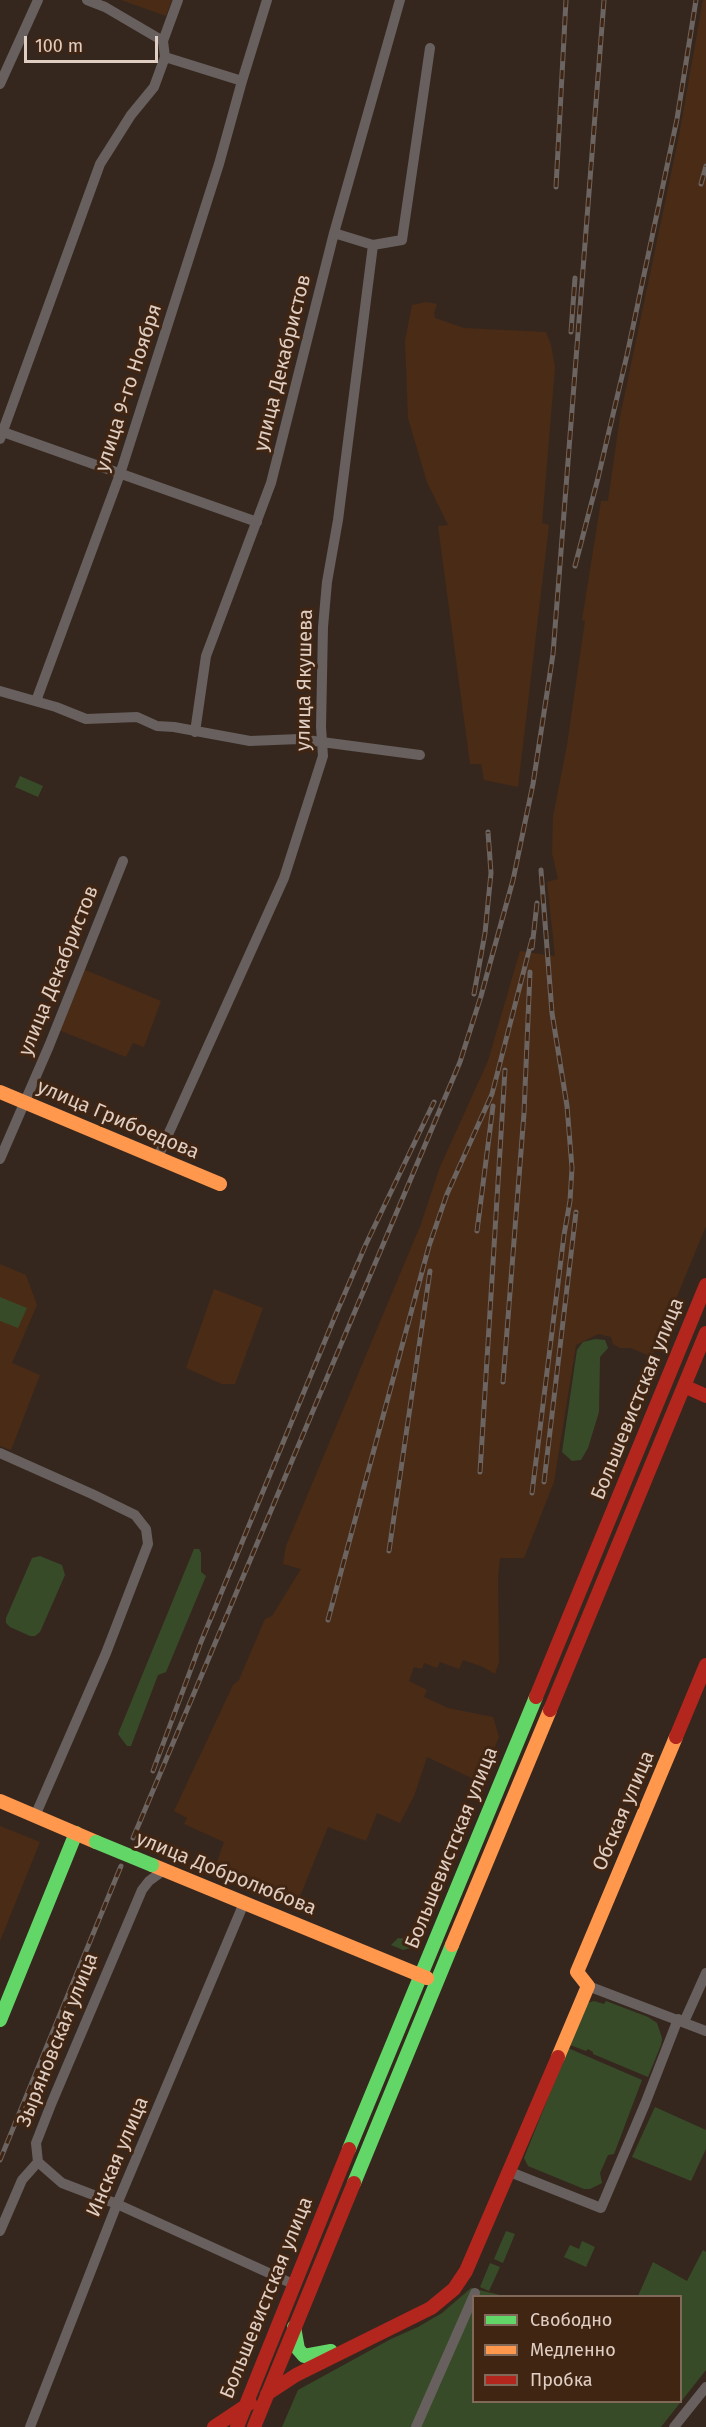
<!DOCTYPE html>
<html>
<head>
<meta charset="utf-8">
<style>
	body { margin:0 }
	#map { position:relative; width:706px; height:2427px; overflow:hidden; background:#36271e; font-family:"Fira Sans",sans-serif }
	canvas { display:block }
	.legend { position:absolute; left:472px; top:2295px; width:210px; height:108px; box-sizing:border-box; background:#402513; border:2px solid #806959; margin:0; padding:8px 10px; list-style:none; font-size:18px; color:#e0cec3 }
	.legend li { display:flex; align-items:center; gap:12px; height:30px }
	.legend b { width:30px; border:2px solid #806959 }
	.scale { position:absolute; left:24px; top:36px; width:134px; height:27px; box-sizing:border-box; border:3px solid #e0cec3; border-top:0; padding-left:8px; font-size:18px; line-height:21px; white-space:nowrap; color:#e0cec3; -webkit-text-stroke:4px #402513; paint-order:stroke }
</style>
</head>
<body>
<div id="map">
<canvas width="706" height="2427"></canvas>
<ul class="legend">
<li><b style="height:8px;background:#63d668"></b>Свободно</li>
<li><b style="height:8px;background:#ff974d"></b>Медленно</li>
<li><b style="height:8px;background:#b3261e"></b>Пробка</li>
</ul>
<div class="scale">100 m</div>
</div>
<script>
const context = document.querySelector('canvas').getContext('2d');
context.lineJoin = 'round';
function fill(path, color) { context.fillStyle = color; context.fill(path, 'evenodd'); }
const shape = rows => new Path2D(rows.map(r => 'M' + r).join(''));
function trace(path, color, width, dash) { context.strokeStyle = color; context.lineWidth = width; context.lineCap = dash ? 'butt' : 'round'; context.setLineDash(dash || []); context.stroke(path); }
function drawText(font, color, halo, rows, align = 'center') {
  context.font = font + ' "Fira Sans",sans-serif'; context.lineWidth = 6; context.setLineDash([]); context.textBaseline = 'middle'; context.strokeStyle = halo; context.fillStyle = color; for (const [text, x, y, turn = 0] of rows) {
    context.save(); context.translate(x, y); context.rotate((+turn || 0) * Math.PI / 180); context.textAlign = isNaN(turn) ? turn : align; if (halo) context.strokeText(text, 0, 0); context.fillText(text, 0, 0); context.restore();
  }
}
const built = shape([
	[121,0,172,0,166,16],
	[703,0,706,0,706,1226,652,1357,631,1348,620,1348,613,1344,611,1337,598,1334,576,1345,554,1482,524,1558,500,1558,498,1577,499,1662,495,1674,483,1667,463,1660,459,1669,440,1662,437,1668,424,1663,422,1669,414,1667,409,1681,427,1690,424,1697,448,1708,493,1717,499,1737,480,1782,427,1757,414,1796,400,1823,377,1813,366,1841,328,1827,297,1904,213,1873,224,1842,184,1824,187,1818,174,1811,233,1685,239,1680,265,1619,272,1616,301,1569,283,1564,286,1546,421,1224,440,1167,488,1061,520,951,555,956,547,882,558,879,552,853,553,817,567,745,585,621,582,620,601,501,608,501,620,417,679,136],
	[426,302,437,304,434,313,435,318,464,328,546,332,551,345,555,367,542,523,549,525,518,787,484,780,481,764,470,764,438,526,448,525,427,482,408,418,405,341,412,305],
	[83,969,161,1001,144,1047,133,1043,126,1057,59,1030],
	[0,1264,26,1275,37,1305,12,1363,40,1375,11,1450,0,1446],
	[214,1289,263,1308,235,1384,222,1384,186,1368],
	[0,1826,40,1842,0,1941]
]);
const green = shape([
	[20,776,43,786,38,797,15,787],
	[0,1297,27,1308,18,1328,0,1321],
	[595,1339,605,1340,608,1348,600,1357,599,1412,588,1448,581,1460,572,1461,562,1452,577,1350,583,1342],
	[194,1549,199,1549,201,1553,201,1572,206,1576,166,1672,158,1675,131,1746,127,1746,118,1734],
	[40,1556,62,1565,65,1575,40,1632,35,1636,30,1636,10,1627,6,1623,6,1618,32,1558],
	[423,1912,425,1913,411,1948,403,1950,391,1945,398,1938,408,1939,413,1936],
	[594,2001,604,2004,606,2001,648,2017,657,2023,662,2038,661,2045,648,2077,593,2054,593,2052,588,2049,586,2051,570,2045,587,2003],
	[568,2048,642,2080,614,2154,608,2155,600,2173,602,2183,590,2189,584,2189,528,2166,524,2158],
	[655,2107,706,2130,706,2149,691,2181,632,2157],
	[506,2231,515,2234,503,2263,494,2259],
	[582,2241,595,2247,586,2267,564,2257,570,2245,579,2249],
	[703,2250,706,2252,706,2370,661,2427,282,2427,298,2390,391,2339,418,2327,442,2313,471,2288,504,2296,474,2296,474,2402,680,2402,680,2296,638,2296,653,2262,687,2281],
	[490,2263,500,2267,489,2291,480,2287]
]);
const street = shape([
	[87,0,105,7,163,41],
	[165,57,242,81,267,0],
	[0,84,38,0],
	[334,233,373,245,402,240,430,48],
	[3,432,257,522],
	[0,439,100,164,131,115,154,87,165,57,163,41,178,0],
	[0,691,56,707,86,719,137,717,157,726,174,727,250,741,299,739,420,755],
	[36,701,120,474,219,164,242,81],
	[195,732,206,656,271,483,334,233,400,0],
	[0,1159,49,1046,123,861],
	[157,1159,284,878,323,756,321,727,323,627,327,582,338,520,373,245],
	[0,1453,92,1494,135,1515,146,1529,148,1544,106,1653,35,1816],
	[588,1986,706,2031],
	[684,2022,706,1973],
	[38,2162,62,2183,117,2204,293,2284],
	[510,2172,601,2208,645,2104,678,2019],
	[0,2231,22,2180,38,2162,36,2143,52,2102,142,1890,149,1881,164,1870],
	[30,2427,117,2204,244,1903],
	[416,2427,475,2293],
	[674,2427,706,2387]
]);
const fast = shape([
	[0,2020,76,1833],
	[349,2149,536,1697],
	[354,2183,452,1945],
	[294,2327,298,2349,304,2356,331,2351]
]);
const slow = shape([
	[0,1092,220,1184],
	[0,1801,96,1842],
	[152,1865,427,1978],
	[452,1945,550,1710],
	[558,2057,588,1986,577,1972,676,1737]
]);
const jam = shape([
	[684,1386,706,1396],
	[536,1697,706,1285],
	[550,1710,706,1333],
	[676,1737,706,1665],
	[267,2394,296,2375,431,2308,454,2289,466,2271,558,2057],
	[214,2427,250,2403],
	[237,2427,349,2149],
	[254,2427,354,2183]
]);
const rail = shape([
	[701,184,706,166],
	[556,187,566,0],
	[571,332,575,278],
	[575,566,598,478,627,355,677,119,696,0],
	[532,948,537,903],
	[474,994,485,933,491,873,488,832],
	[477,1231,493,1106],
	[503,1382,524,1113,530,972],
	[480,1472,505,1070],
	[544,1482,576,1212],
	[532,1493,564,1235,570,1201,572,1168,567,1106,552,1013,541,870],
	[389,1551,430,1271],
	[328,1620,429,1246,447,1194,492,1094,532,939],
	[153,1771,201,1642,336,1314,366,1244,434,1102],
	[133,1838,460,1062,481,996,513,880,533,784,553,654,604,0],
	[0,2160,121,1866]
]);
const fastBridge = shape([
	[96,1842,152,1865]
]);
const streetNames = [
	["улица Декабристов",283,363,-76],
	["улица 9-го Ноября",129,388,-72],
	["улица Якушева",305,680,-89],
	["улица Декабристов",59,971,-68],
	["улица Грибоедова",118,1120,23],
	["Большевистская улица",638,1399,-68],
	["Обская улица",624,1811,-67],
	["Большевистская улица",452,1848,-68],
	["улица Добролюбова",226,1874,22],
	["Зыряновская улица",58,2040,-68],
	["Инская улица",118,2157,-67],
	["Большевистская улица",267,2298,-68]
];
fill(built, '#4a2b16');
fill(green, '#384b28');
trace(street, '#67605e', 10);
trace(fast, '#63d668', 14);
trace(slow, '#ff974d', 14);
trace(jam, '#b3261e', 14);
trace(rail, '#6c6460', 5);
trace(rail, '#402513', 3, [9]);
trace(fastBridge, '#63d668', 14);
drawText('20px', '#e0cec3', '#402513', streetNames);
</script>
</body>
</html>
